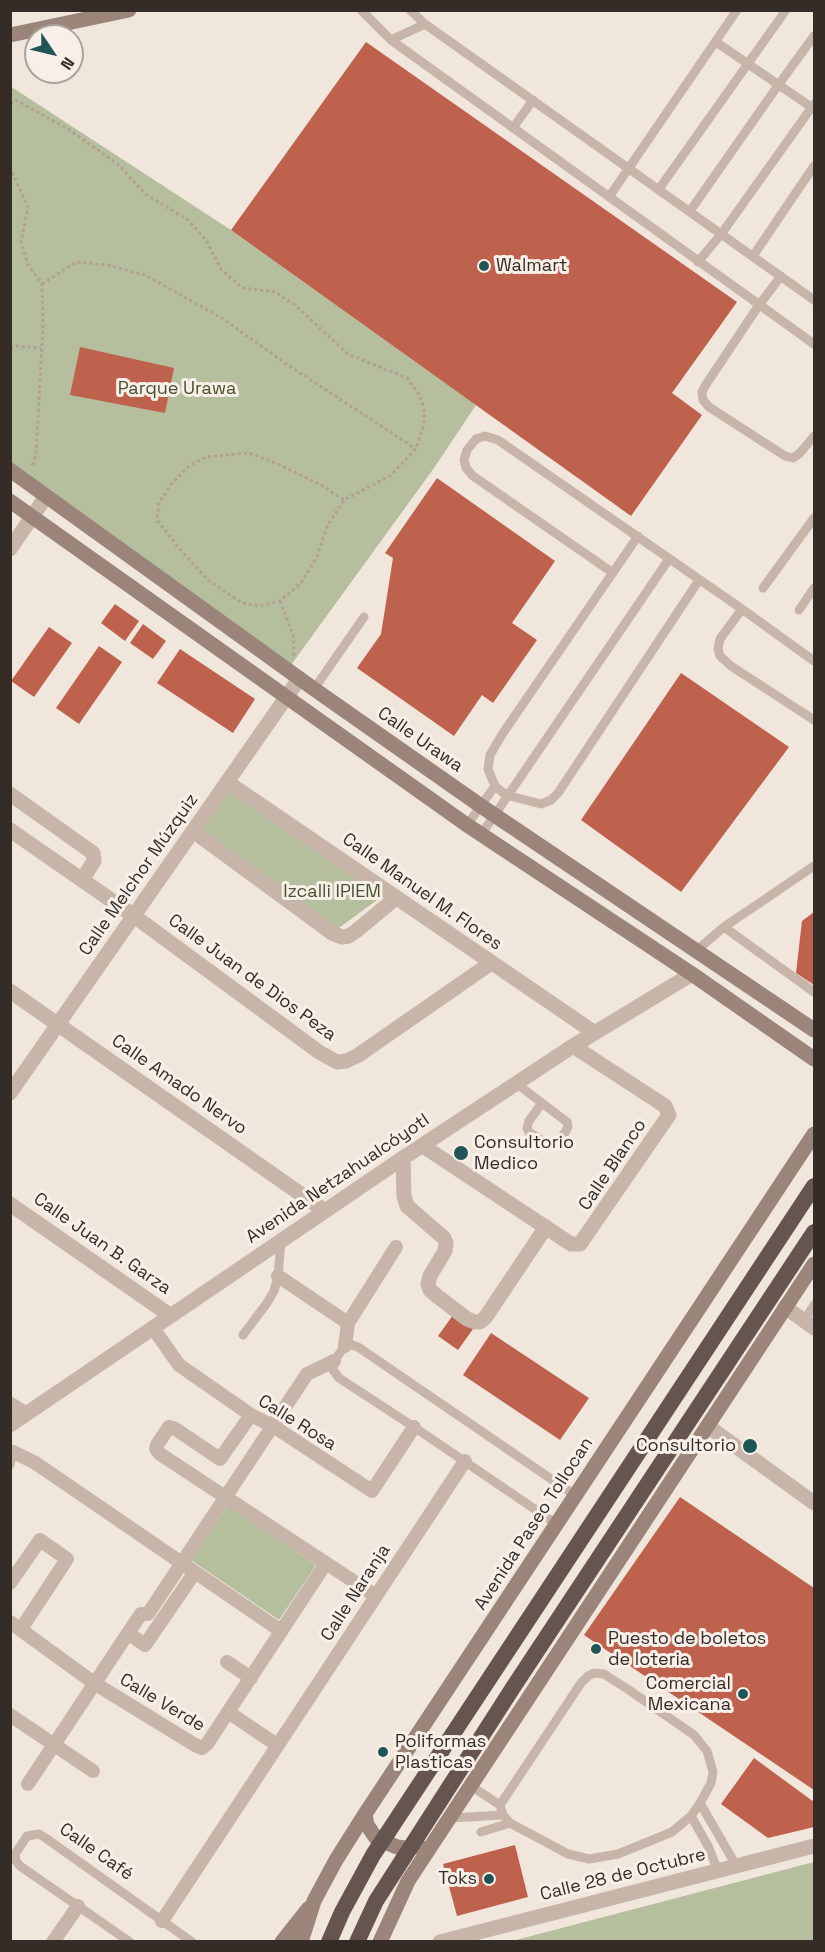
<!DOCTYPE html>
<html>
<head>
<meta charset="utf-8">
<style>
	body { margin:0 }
	#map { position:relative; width:825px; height:1952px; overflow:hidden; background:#f0e6dc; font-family:"Space Grotesk",sans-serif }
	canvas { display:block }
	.frame { position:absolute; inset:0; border:12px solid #352c28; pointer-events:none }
	.north { position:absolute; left:24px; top:24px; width:60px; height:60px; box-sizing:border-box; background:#f8f0e8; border:2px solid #aaa29b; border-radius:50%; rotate:125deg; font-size:16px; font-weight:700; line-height:24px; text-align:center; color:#352c28 }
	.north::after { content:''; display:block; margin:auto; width:21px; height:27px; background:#215454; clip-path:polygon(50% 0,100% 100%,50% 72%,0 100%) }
</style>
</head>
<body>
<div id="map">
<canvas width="825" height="1952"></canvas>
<div class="frame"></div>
<div class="north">N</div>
</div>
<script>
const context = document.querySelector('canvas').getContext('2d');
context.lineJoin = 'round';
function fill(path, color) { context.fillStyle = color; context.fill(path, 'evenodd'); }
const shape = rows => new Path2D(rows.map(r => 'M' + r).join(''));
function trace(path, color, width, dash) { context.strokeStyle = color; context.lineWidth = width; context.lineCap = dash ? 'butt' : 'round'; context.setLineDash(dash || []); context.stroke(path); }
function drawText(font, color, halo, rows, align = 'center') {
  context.font = font + ' "Space Grotesk",sans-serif'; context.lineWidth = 6; context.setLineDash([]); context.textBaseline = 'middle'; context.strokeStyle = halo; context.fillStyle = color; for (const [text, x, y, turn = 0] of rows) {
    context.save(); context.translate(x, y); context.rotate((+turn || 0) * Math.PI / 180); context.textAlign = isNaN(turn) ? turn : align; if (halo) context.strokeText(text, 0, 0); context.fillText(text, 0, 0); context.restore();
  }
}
const green = shape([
	[10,86,231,230,476,405,434,468,291,665,11,468],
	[227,782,388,892,332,933,193,831],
	[228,1506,316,1565,279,1620,191,1560],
	[814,1862,814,1941,512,1941]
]);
const building = shape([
	[366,42,737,302,672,393,702,415,631,516,231,230],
	[80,347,174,368,165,413,70,395],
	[437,478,555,561,512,623,537,640,493,703,482,695,454,736,357,668,381,634,393,558,385,553],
	[115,604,139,621,125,641,101,623],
	[143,624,166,641,153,659,130,643],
	[49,627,72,643,34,697,11,681],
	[99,646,122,662,79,724,56,708],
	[180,649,255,699,233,733,157,683],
	[681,673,789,747,681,892,581,820],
	[814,912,814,985,796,973,802,921],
	[453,1315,473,1329,458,1350,438,1336],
	[491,1333,589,1398,560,1440,463,1375],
	[680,1497,814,1588,814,1790,584,1635],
	[754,1758,814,1802,814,1827,768,1838,721,1804],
	[515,1845,528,1897,457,1916,443,1864]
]);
const path = shape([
	[10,103,16,100,68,129,119,165,145,194,187,219,206,240,221,269,242,288,275,292,295,305,348,354,407,378,419,394,424,409,424,424,416,449,390,476,344,500,327,526,317,557,301,583,280,601,259,606,242,603,209,581,178,547,157,520,159,503,172,483,190,465,206,457,249,453,273,462,321,485,344,500],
	[10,167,28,208,21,242,28,265,42,284,43,326,36,455,32,467],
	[42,284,76,262,107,265,145,275,222,318,282,361,416,449],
	[10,348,17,346,41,348],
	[280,601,293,635,294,657]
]);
const service = shape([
	[361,10,391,40,814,344],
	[410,10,425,24,814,300],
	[391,40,425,24],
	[716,42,814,109],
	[513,128,533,100],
	[659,189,786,10],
	[609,197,737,10],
	[690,211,779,84,814,36],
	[753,256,814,166],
	[698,262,722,233,814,104],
	[781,276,759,305,705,386,702,392,703,400,709,407,785,456,793,458,800,453,814,436],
	[638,536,503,733,490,755,488,769,495,786,506,795,541,804,551,800,558,793,699,580],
	[613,573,473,476,466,468,464,460,467,450,476,439,485,436,498,440,742,609,814,661],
	[763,588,814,518],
	[742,609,720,639,718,649,720,656,731,666,814,720],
	[799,610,814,588],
	[314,689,364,617],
	[467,825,495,786],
	[481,835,669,559],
	[724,927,814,992],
	[697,950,724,927,814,866],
	[517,1084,567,1122,568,1126,566,1131,555,1146,547,1144,529,1132,527,1128,529,1121,542,1103],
	[804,1321,814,1305],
	[243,1335,267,1303,274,1291,278,1276,281,1241],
	[10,1465,13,1452,12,1449],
	[558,1525,414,1427,339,1378,333,1370,334,1361,345,1346,350,1344,358,1347,576,1496],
	[594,1673,604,1674,629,1690,694,1735,707,1751,713,1772,711,1783,700,1803,691,1816,672,1832,618,1854,589,1859,568,1854,510,1823,503,1815,500,1805,581,1683,588,1676,594,1673],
	[471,1786,500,1805],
	[700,1803,737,1867],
	[691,1816,708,1846,718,1871],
	[450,1818,503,1815],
	[481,1832,510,1823],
	[130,1942,20,1866,16,1861,15,1854,27,1836,39,1834,47,1839,192,1942]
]);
const pedestrian = shape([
	[278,1276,348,1323,345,1346],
	[348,1323,396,1247],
	[153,1328,179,1365,251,1415,273,1426,372,1491,414,1427],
	[251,1415,220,1459,174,1428,169,1427,157,1445,156,1449,160,1454,376,1596],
	[13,1452,34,1462,281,1631],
	[10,1583,40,1540,67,1559,21,1629],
	[10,1622,94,1683,195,1745,202,1748,207,1744,326,1563],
	[128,1633,145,1645,195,1572],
	[227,1662,251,1678],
	[228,1712,277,1745],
	[10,1715,93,1771],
	[28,1784,128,1633,141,1614,148,1614,307,1374,334,1361],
	[162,1921,465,1461],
	[53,1942,78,1906]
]);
const minor = shape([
	[10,549,47,495],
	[227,782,595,1033],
	[10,794,93,853,94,861,82,880],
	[10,830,134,916,319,1052,337,1062,346,1061,357,1056,491,963],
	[193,831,332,933,342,937,349,936,356,931,396,898],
	[10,991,325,1211],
	[10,1093,299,679],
	[423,1146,571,1244,580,1244,669,1115,665,1106,573,1046],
	[403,1158,404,1196,407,1206,444,1238,446,1243,445,1251,430,1276,428,1284,430,1290,437,1296,467,1319,475,1322,480,1322,485,1318,546,1227],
	[10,1204,171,1316],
	[785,1307,814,1328],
	[10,1404,26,1414],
	[10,1425,403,1158,573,1046,692,974],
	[709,1427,814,1503],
	[440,1942,814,1846]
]);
const secondary = shape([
	[10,35,129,10],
	[10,470,314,689,481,806,814,1030],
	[10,501,467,825,692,974,814,1059],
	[365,1814,367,1825,376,1838,397,1847,405,1848,419,1846],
	[282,1942,309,1908],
	[301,1942,314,1901,336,1860,365,1814,814,1134],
	[380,1942,408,1881,814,1264]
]);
const trunkBridge = shape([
	[329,1942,342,1912,373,1855,814,1186],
	[357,1942,376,1901,514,1686,814,1232]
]);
const markers = [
	[484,266,6,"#215454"],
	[461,1153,8,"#215454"],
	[750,1446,8,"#215454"],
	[596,1649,6,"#215454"],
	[743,1694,6,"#215454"],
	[383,1752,6,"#215454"],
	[489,1879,6,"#215454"]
];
const poiNames = [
	["Walmart",496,266],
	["Consultorio",474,1143],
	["Medico",474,1164],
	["Consultorio",736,1446,"right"],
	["Puesto de boletos",608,1639],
	["de loteria",608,1660],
	["Comercial",731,1684,"right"],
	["Mexicana",731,1705,"right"],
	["Poliformas",395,1742],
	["Plasticas",395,1763],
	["Toks",477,1879,"right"]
];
const parkNames = [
	["Parque Urawa",177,389],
	["Izcalli IPIEM",332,892]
];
const streetNames = [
	["Calle Urawa",420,740,35],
	["Calle Melchor Múzquiz",139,875,-55],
	["Calle Manuel M. Flores",422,892,35],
	["Calle Juan de Dios Peza",252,978,36],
	["Calle Amado Nervo",179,1085,35],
	["Calle Blanco",613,1165,-56],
	["Avenida Netzahualcóyotl",338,1179,-34],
	["Calle Juan B. Garza",102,1244,35],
	["Calle Rosa",297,1423,32],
	["Avenida Paseo Tollocan",534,1524,-57],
	["Calle Naranja",356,1593,-57],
	["Calle Verde",162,1703,31],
	["Calle Café",96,1852,35],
	["Calle 28 de Octubre",623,1875,-14]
];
fill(green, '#b5be9d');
fill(building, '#be624d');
trace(path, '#b39f93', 3, [3, 3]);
trace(service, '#c8b5a9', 9);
trace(pedestrian, '#c8b5a9', 14);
trace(minor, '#c8b5a9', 15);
trace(secondary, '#9b857b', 15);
trace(trunkBridge, '#66544e', 16);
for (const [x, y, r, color] of markers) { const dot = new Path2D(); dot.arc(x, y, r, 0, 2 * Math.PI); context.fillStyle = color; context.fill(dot); trace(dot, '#f8f0e8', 2); }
drawText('18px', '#352c28', '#f8f0e8', poiNames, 'left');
drawText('18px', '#47522e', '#f8f0e8', parkNames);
drawText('18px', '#352c28', '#f8f0e8', streetNames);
</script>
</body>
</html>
